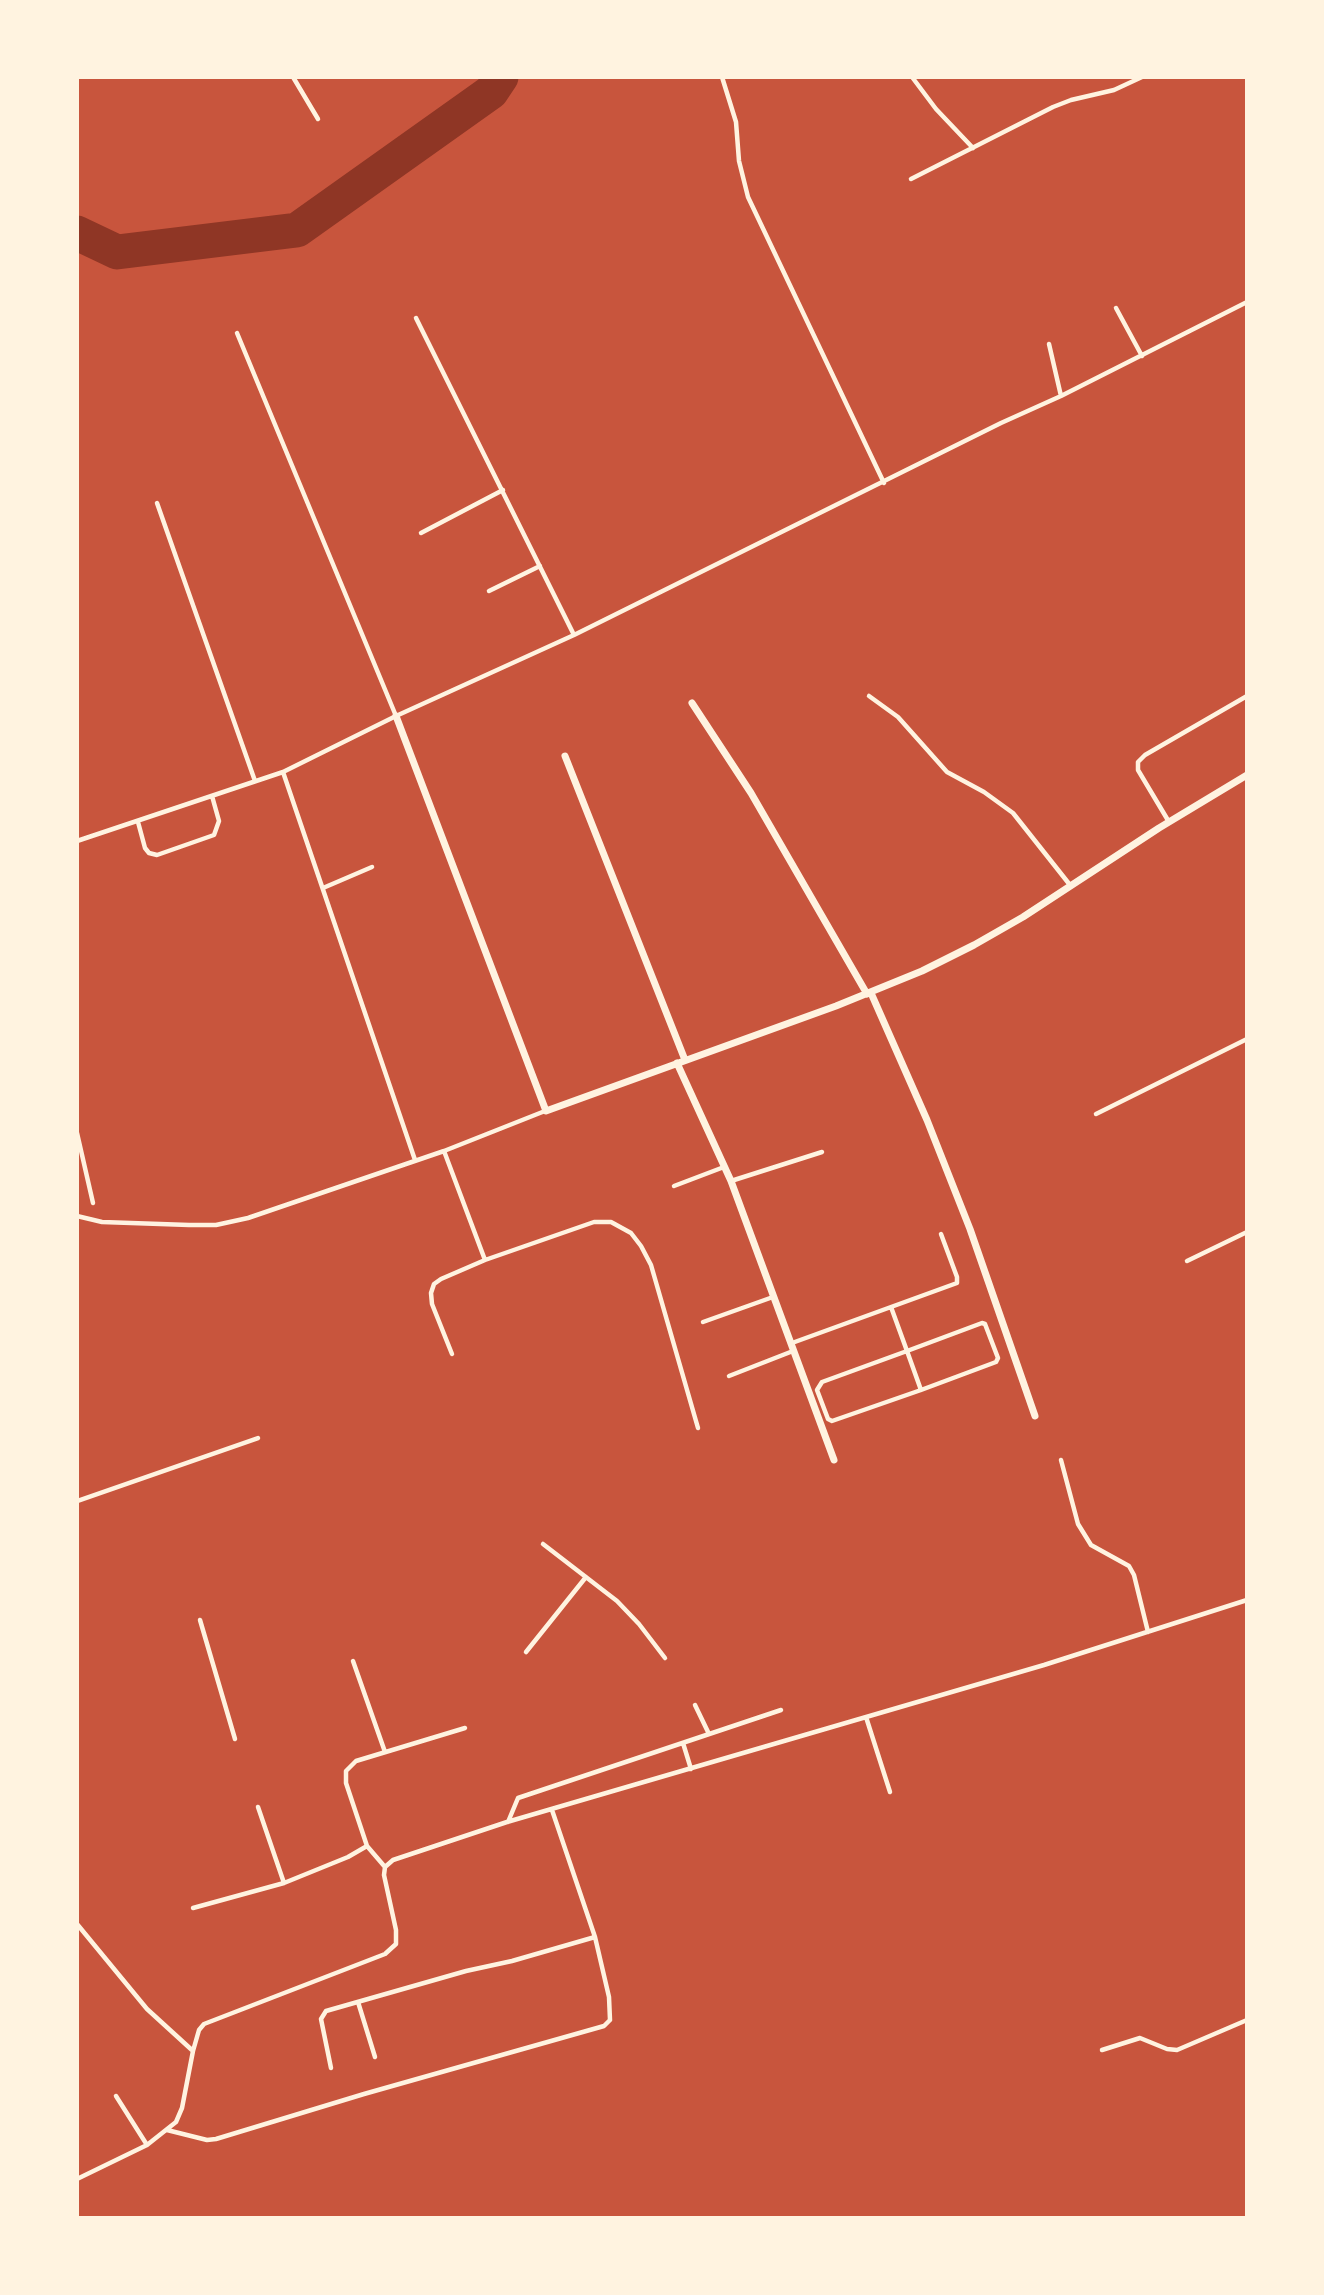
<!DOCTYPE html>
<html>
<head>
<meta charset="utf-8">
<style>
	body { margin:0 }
	#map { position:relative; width:1324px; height:2295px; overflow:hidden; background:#c8553d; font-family:"Space Grotesk",sans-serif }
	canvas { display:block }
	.frame { position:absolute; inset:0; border:79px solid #fff3e0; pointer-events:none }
</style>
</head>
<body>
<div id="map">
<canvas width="1324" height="2295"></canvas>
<div class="frame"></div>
</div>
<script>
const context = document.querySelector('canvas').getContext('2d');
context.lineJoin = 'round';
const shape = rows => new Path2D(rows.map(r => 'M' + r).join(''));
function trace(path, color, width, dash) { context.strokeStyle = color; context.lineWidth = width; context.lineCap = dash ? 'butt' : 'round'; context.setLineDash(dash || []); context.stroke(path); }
const river = shape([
	[77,233,117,252,297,230,491,92,501,77]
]);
const service = shape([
	[293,77,318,119],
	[722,77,736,122,739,161,748,197,884,483],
	[912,77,936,109,973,148],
	[911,179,1053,107,1071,100,1114,90,1142,77],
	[1116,308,1142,356],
	[416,318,574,635],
	[237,333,396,716],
	[1049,344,1061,396],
	[157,503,255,781],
	[421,533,503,490],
	[489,591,540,566],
	[869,696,898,717,947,772,984,792,1013,813,1070,885],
	[138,822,145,848,149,853,157,855,214,835,219,821,212,796],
	[1169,822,1138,770,1138,762,1145,755,1247,696],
	[77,841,283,772],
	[323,888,372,867],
	[1096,1114,1247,1039],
	[77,1133,93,1203],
	[444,1151,485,1260,594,1222,611,1222,631,1233,641,1246,651,1265,698,1428],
	[415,1160,283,772,396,716,574,635,1001,423,1061,396,1247,302],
	[731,1181,822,1152],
	[674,1186,724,1167],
	[77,1216,102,1222,189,1225,216,1225,248,1218,444,1151,545,1111],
	[1187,1261,1247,1232],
	[891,1307,907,1351,921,1390,996,1362,998,1358,985,1324,982,1323,907,1351,822,1382,817,1390,828,1419,832,1421,921,1390],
	[703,1322,773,1297],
	[792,1343,957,1283,957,1277,941,1234],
	[452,1354,432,1304,431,1293,434,1284,441,1279,485,1260],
	[729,1376,793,1351],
	[1061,1460,1078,1524,1091,1545,1129,1566,1134,1575,1148,1632],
	[77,1501,258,1438],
	[543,1544,617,1601,639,1624,665,1658],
	[200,1620,235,1739],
	[526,1652,586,1577],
	[353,1661,385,1752],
	[695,1705,709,1734],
	[866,1717,890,1792],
	[683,1743,691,1769],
	[258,1807,284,1883],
	[508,1822,518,1798,781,1710],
	[385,1867,367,1846,346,1783,346,1771,356,1761,465,1728],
	[193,1908,284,1883,348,1857,367,1846],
	[77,1924,147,2009,193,2051],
	[358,2002,375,2057],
	[1102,2050,1140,2038,1167,2049,1177,2050,1247,2020],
	[331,2068,321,2019,326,2011,466,1971,512,1961,595,1937],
	[116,2096,147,2145],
	[167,2130,207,2140,216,2139,364,2094,604,2026,610,2020,609,1997,595,1937,552,1810],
	[77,2179,147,2145,176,2122,182,2108,193,2051,199,2030,204,2024,385,1954,396,1944,396,1930,384,1875,385,1867,393,1860,507,1822,1044,1665,1247,1600]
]);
const minor = shape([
	[692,703,751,793,867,994],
	[396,716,546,1111,836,1006,922,971,974,945,1023,917,1159,828,1247,775],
	[565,756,685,1060],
	[871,993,927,1120,970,1229,1035,1416],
	[677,1063,731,1181,834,1460]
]);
trace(river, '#8f3625', 35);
trace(service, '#fff3e0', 4.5);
trace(minor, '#fff3e0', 7);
</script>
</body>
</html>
